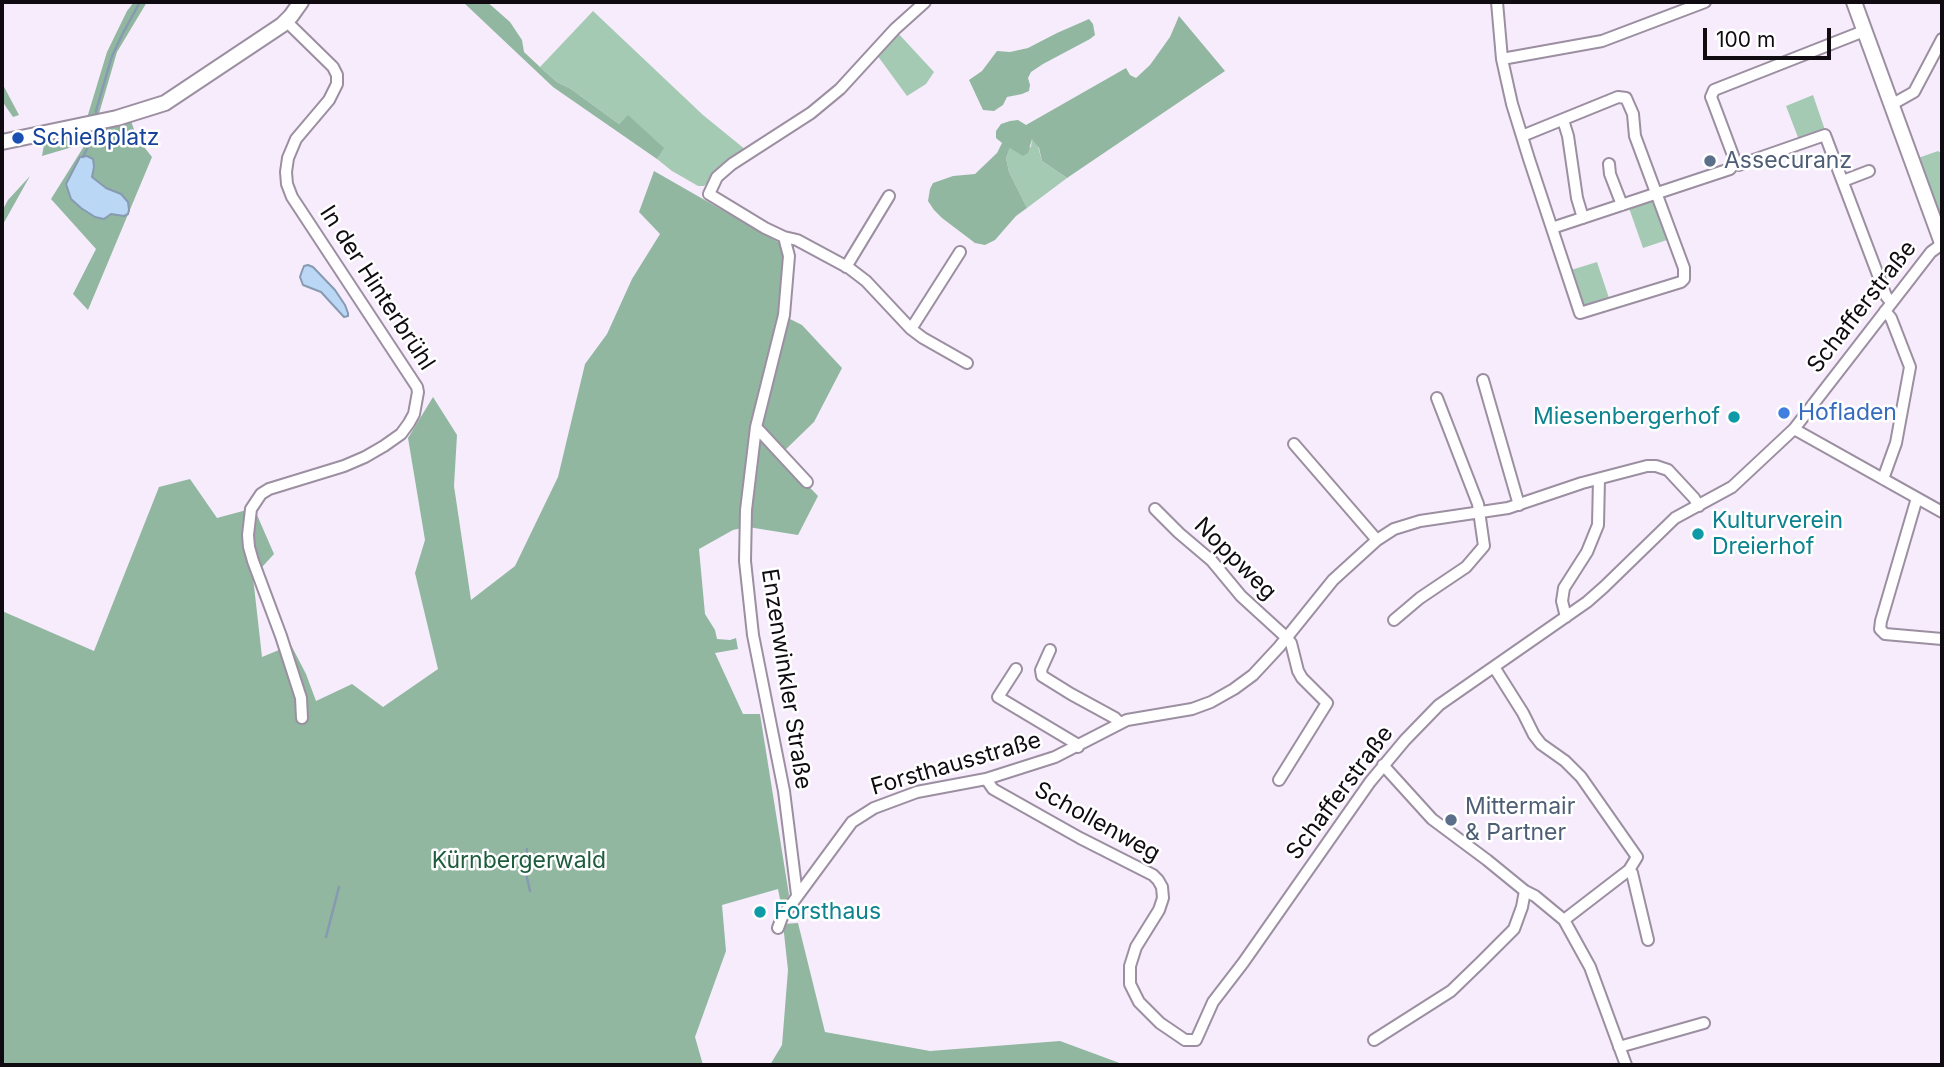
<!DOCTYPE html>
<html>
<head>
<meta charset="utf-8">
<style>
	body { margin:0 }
	#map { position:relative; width:1944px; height:1067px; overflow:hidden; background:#f7ecfc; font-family:Inter,sans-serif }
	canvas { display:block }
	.frame { position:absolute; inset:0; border:4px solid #0f0b11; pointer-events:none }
	.scale { position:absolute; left:1703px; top:28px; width:128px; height:32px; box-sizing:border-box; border:4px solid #0f0b11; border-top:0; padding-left:9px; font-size:21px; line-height:24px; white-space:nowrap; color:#0f0b11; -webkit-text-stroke:5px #fff; paint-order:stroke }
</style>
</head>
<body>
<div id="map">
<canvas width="1944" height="1067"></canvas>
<div class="frame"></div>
<div class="scale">100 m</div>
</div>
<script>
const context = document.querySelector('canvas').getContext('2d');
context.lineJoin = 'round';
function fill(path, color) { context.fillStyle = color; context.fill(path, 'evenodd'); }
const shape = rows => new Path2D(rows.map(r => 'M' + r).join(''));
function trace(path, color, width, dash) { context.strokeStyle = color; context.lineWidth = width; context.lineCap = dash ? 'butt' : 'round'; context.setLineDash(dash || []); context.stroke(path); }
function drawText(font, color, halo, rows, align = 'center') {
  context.font = font + ' Inter,sans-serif'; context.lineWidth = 5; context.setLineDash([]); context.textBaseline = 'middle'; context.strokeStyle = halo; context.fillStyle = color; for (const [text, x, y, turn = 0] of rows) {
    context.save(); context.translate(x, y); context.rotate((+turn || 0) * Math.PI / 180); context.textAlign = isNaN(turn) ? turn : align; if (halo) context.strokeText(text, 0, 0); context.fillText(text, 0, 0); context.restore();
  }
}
const green = shape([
	[593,11,703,115,746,150,704,186,698,186,686,179,672,171,657,159,663,148,628,116,619,124,571,89,557,82,540,67],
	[897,32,934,72,926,84,907,96,877,55],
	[1813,95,1825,130,1799,140,1786,106],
	[1032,139,1037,143,1042,161,1067,178,1027,208,1009,172,1006,158,1010,148,1031,147],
	[1938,151,1942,154,1941,214,1939,213,1918,158],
	[1649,201,1656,203,1670,239,1643,248,1629,208],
	[1597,262,1610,301,1585,307,1582,304,1571,270]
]);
const forest = shape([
	[134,2,147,2,117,52,98,117,87,118,107,52,127,11],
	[463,2,487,2,493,7,510,22,522,40,524,52,540,67,557,82,571,89,619,124,628,115,664,148,657,159,553,87],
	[1179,16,1225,71,1067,178,1042,161,1039,148,1032,139,1028,153,1023,156,1010,148,1006,158,1009,172,1027,208,1016,216,995,240,985,245,975,243,942,218,934,210,928,201,930,189,933,183,953,176,975,174,997,153,1002,143,996,138,996,131,1001,124,1010,121,1018,120,1026,125,1126,68,1130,75,1136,78,1150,65,1170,37],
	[1089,19,1093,24,1095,35,1090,39,1043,64,1031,72,1028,78,1030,85,1029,91,1022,94,1007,97,1003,105,994,111,983,110,969,80,982,71,997,51,1010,52,1028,48,1057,33],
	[2,83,19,115,13,117,2,101],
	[131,121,137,138,152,157,88,310,73,294,96,249,51,199,86,143,42,156,45,139],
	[81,157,94,167,92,177,106,188,121,194,124,216,111,214],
	[654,171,785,246,780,317,750,425,742,528,733,530,699,549,705,614,715,630,717,639,730,640,736,638,738,649,715,653,743,714,760,714,789,895,782,909,778,889,722,905,726,951,695,1037,703,1065,2,1065,2,611,94,651,159,487,190,479,217,518,254,508,274,554,253,577,262,657,291,645,306,674,316,701,352,684,383,707,438,669,415,573,425,540,408,438,433,397,457,435,454,486,471,600,515,566,558,477,585,364,607,334,632,279,660,234,639,212],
	[30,176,2,226,2,211,8,200],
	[786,317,802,325,842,368,814,422,782,453,758,426],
	[758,434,818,496,798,535,748,527],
	[798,923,825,1032,930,1051,1060,1041,1125,1065,770,1065,782,1045,788,970,783,924]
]);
const water = shape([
	[87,156,93,159,94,167,92,177,106,188,121,194,128,202,129,210,128,214,124,216,111,214,104,219,95,217,81,208,71,199,66,184,80,157,87,156],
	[308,265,313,267,335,290,345,305,348,313,348,316,344,317,321,292,303,285,300,277,302,271,304,266,308,265]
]);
const stream = shape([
	[96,118,96,111,112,56,123,33,140,2],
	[83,157,95,132,95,128],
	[527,849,525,869,530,891],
	[326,937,339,887]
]);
const street = shape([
	[925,2,895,29,840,89,811,113,732,164,717,177,709,194,765,228,784,237,797,240,849,268,866,281,911,329,960,252],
	[1497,2,1502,59,1512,104,1529,159,1580,313,1681,282,1684,279,1684,268,1635,136,1633,114,1626,98,1618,97,1522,136],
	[286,21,333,67,337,75,337,84,329,100,296,139,288,158,286,172,287,184,292,197,417,387,418,392,414,414,409,423,401,434,384,446,365,457,344,466,269,489,261,494,251,509,248,535,249,547,253,561,281,636,301,698,302,718],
	[1502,59,1602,41,1705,2],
	[1891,105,1914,92,1942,39],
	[1563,120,1568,136,1577,198,1583,218],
	[1609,164,1610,174,1622,205],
	[1734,164,1739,165,1825,135,1886,296,1891,302],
	[1843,181,1869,171],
	[1552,228,1730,169,1734,164,1734,158,1713,102,1711,97,1714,90,1864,31],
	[784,237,789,256,784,315,756,427,746,510,745,561,753,635,784,791,797,895],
	[846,267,889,196],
	[911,329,923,338,967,363],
	[1483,380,1519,505],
	[756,427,807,482],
	[1794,429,1942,512],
	[1294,444,1377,540],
	[1883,479,1896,443,1910,367,1891,318,1885,311],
	[1917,498,1881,621,1880,629,1885,634,1942,639],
	[1155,509,1179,533,1212,561,1241,596,1287,638,1291,643,1298,671,1302,678,1327,703,1279,780],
	[1566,617,1562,601,1564,588,1587,552,1598,525,1599,479],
	[1394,620,1420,598,1466,567,1484,546,1478,504,1437,398],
	[1050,650,1041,670,1042,676,1071,694,1115,718,1120,723],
	[1494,667,1523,713,1534,735,1541,744,1565,761,1581,777,1637,857,1629,870,1564,920],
	[1016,669,998,697,1075,743,1078,747],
	[1383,765,1432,819,1487,860,1525,891,1535,896,1564,920,1590,967,1626,1065],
	[986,779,993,789,1080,838,1153,875,1158,880,1162,887,1163,898,1159,910,1136,947,1130,966,1130,984,1139,1002,1160,1023,1185,1040,1196,1040,1213,1002,1243,963,1370,782,1405,740,1439,705,1587,602,1604,587,1675,518,1732,487,1794,429,1931,252,1942,244],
	[1629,870,1632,873,1648,940],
	[778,928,782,917,852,822,874,808,917,792,986,779,1055,757,1127,720,1192,709,1211,702,1234,689,1253,675,1279,647,1333,580,1377,540,1394,529,1420,521,1508,508,1582,483,1647,466,1656,466,1668,470,1694,498,1699,506],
	[1374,1040,1451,991,1481,962,1514,929,1522,907,1525,891],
	[1619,1047,1704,1023]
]);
const secondary = shape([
	[1854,2,1942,243],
	[2,142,117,118,165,103,282,25,291,16,301,2]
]);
const markers = [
	[18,138,7,"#1a4fb4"],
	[1710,161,7,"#5c6f8a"],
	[1784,413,7,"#3f7fe0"],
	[1734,417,7,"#0f9aa8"],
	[1698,534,7,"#0f9aa8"],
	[1451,820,7,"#5c6f8a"],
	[760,912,7,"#0f9aa8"]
];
const transitNames = [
	["Schießplatz",32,138]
];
const serviceNames = [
	["Assecuranz",1724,161],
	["Mittermair",1465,807],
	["& Partner",1465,833]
];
const streetNames = [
	["In der Hinterbrühl",377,288,57],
	["Schafferstraße",1862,307,-52],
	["Noppweg",1235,559,45],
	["Enzenwinkler Straße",786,679,81],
	["Forsthausstraße",956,764,-16],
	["Schafferstraße",1340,793,-53],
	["Schollenweg",1097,822,29]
];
const shopNames = [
	["Hofladen",1798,413]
];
const cultureNames = [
	["Miesenbergerhof",1720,417,"right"],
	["Kulturverein",1712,521],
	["Dreierhof",1712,547],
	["Forsthaus",774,912]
];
const parkNames = [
	["Kürnbergerwald",519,861]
];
fill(green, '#a5cab3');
fill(forest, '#91b7a0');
fill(water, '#bbd7f6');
trace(water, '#879ab1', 2);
trace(stream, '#879ab1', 2.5);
trace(street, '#9b8fa1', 14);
trace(secondary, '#9b8fa1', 18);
trace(street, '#fff', 10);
trace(secondary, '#fff', 14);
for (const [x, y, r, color] of markers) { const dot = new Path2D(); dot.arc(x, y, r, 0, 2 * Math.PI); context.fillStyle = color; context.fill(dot); trace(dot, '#fff', 2.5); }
drawText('23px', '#164399', '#fff', transitNames, 'left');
drawText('23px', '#4e5e75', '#fff', serviceNames, 'left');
drawText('23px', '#0f0b11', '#fff', streetNames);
drawText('23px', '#366cbe', '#fff', shopNames, 'left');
drawText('23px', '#0d838f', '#fff', cultureNames, 'left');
drawText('23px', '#1e5c3d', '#fff', parkNames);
</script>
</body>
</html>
